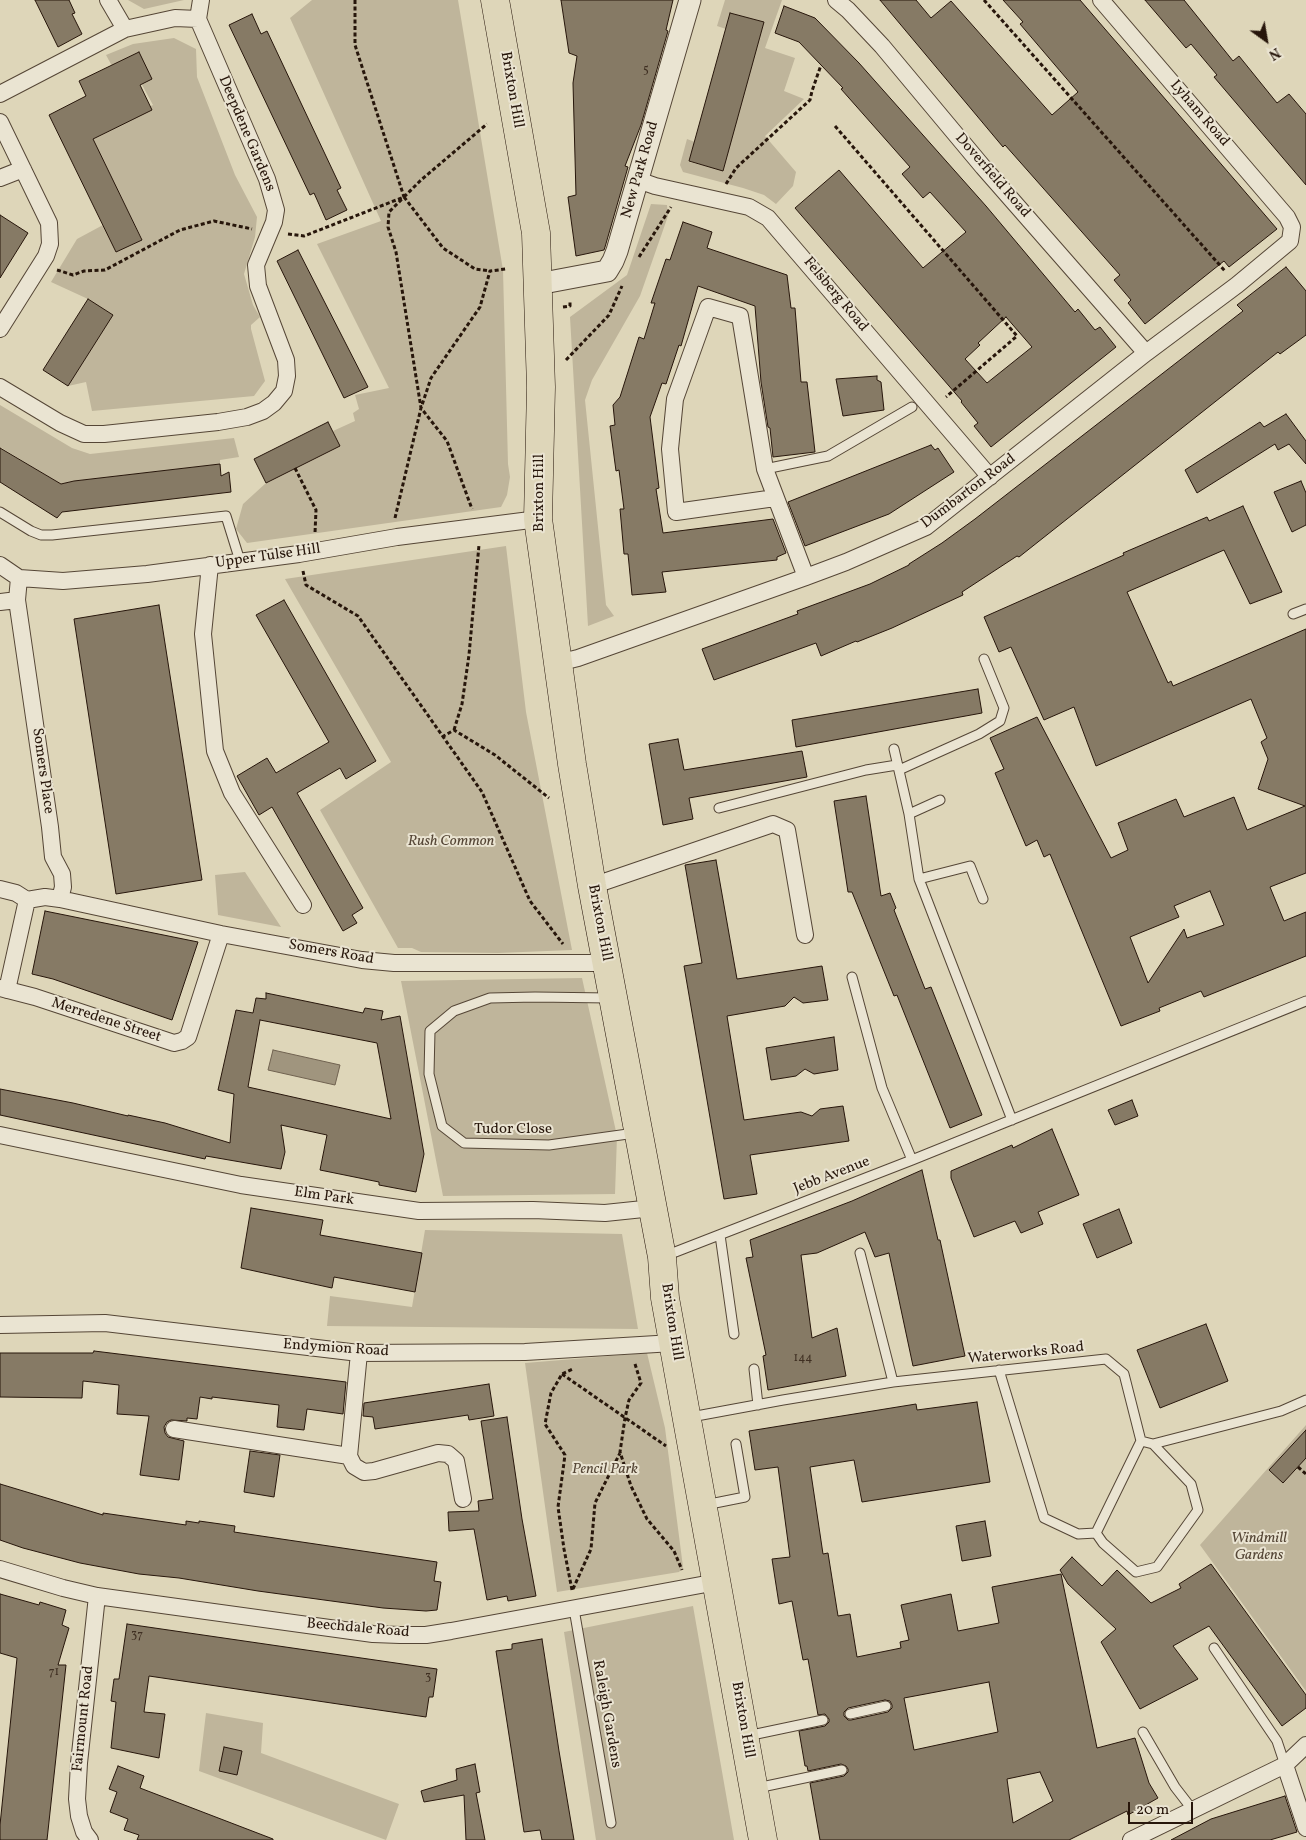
<!DOCTYPE html>
<html>
<head>
<meta charset="utf-8">
<style>
	body { margin:0 }
	#map { position:relative; width:1306px; height:1840px; overflow:hidden; background:#ded6b9; font-family:Vollkorn,serif }
	canvas { display:block }
	.north { position:absolute; left:1241px; top:15px; width:50px; height:50px; -webkit-text-stroke:4px #eae4d2; paint-order:stroke; rotate:148deg; font-size:14px; font-weight:700; line-height:20px; text-align:center; color:#27160b }
	.north::after { content:''; display:block; margin:auto; width:18px; height:22px; background:#27160b; clip-path:polygon(50% 0,100% 100%,50% 72%,0 100%) }
	.scale { position:absolute; left:1128px; top:1802px; width:65px; height:22px; box-sizing:border-box; border:2px solid #27160b; border-top:0; padding-left:6px; font-size:15px; line-height:18px; white-space:nowrap; color:#27160b; -webkit-text-stroke:4px #eae4d2; paint-order:stroke }
</style>
</head>
<body>
<div id="map">
<canvas width="1306" height="1840"></canvas>
<div class="north">N</div>
<div class="scale">20 m</div>
</div>
<script>
const context = document.querySelector('canvas').getContext('2d');
context.lineJoin = 'round';
function fill(path, color) { context.fillStyle = color; context.fill(path, 'evenodd'); }
const shape = rows => new Path2D(rows.map(r => 'M' + r).join(''));
function trace(path, color, width, dash) { context.strokeStyle = color; context.lineWidth = width; context.lineCap = dash ? 'butt' : 'round'; context.setLineDash(dash || []); context.stroke(path); }
function drawText(font, color, halo, rows, align = 'center') {
  context.font = font + ' Vollkorn,serif'; context.lineWidth = 4; context.setLineDash([]); context.textBaseline = 'middle'; context.strokeStyle = halo; context.fillStyle = color; for (const [text, x, y, turn = 0] of rows) {
    context.save(); context.translate(x, y); context.rotate((+turn || 0) * Math.PI / 180); context.textAlign = isNaN(turn) ? turn : align; if (halo) context.strokeText(text, 0, 0); context.fillText(text, 0, 0); context.restore();
  }
}
const green = shape([
	[128,0,184,0,144,9],
	[312,0,458,0,503,270,508,464,510,477,507,495,501,507,247,543,236,529,243,504,266,483,340,446,333,431,355,421,353,413,359,409,355,395,389,388,317,244,381,221,290,18],
	[725,0,782,0,765,48,795,58,784,91,804,99,765,136,796,172,793,186,776,204,764,195,743,188,683,172,680,165,687,139,695,142,689,162,723,170,764,22,730,13,726,29,717,26],
	[174,38,196,49,197,77,235,175,257,217,255,237,244,274,253,305,260,317,251,325,251,329,265,381,254,396,92,411,86,382,68,386,113,315,88,299,51,282,77,239,103,225,116,252,142,239,91,136,153,105,134,70,118,77,106,55,133,44],
	[651,204,667,205,668,216,640,296,592,380,585,400,606,605,614,616,588,626,570,317,627,275],
	[0,405,72,448,90,454,234,438,239,457,220,460,220,464,74,481,61,484,0,447],
	[506,546,526,712,572,950,498,953,421,952,412,948,398,948,320,810,391,762,285,579],
	[245,872,281,927,218,915,215,875],
	[582,978,617,1136,615,1194,443,1196,401,981],
	[425,1230,622,1234,638,1329,327,1326,330,1296,412,1307],
	[647,1353,665,1428,683,1567,679,1572,557,1592,525,1363],
	[1306,1425,1306,1691,1200,1545],
	[693,1606,734,1840,596,1840,564,1632],
	[206,1713,263,1723,261,1753,399,1804,386,1840,199,1771]
]);
const water = shape([
	[273,1050,340,1065,335,1085,268,1070,273,1050]
]);
const building = shape([
	[35,0,69,0,75,13,72,14,82,34,58,47,35,0],
	[561,0,673,0,666,30,668,31,641,125,625,166,628,167,605,247,604,250,576,256,568,197,576,195,573,83,577,56,569,53,561,0],
	[880,0,916,0,931,18,951,1,1052,115,1078,92,1020,24,1023,22,1003,0,1080,0,1277,229,1229,267,1224,261,1145,324,1128,303,1131,300,1114,280,1120,275,1005,145,1003,147,880,0],
	[1145,0,1184,0,1233,61,1239,56,1277,103,1289,94,1306,114,1306,185,1214,77,1217,75,1191,44,1186,48,1145,0],
	[784,6,815,18,859,63,986,206,1075,312,1078,309,1095,330,1100,327,1116,347,991,447,974,426,978,423,961,402,962,401,795,208,839,170,923,268,966,232,930,192,923,198,902,174,910,167,841,89,843,88,799,42,775,33,784,6],
	[1006,317,1032,347,987,383,965,359,980,345,978,343,1006,317],
	[730,13,764,22,723,171,689,161,730,13],
	[252,14,261,34,267,31,341,188,337,190,347,210,326,220,314,193,310,195,229,25,252,14],
	[139,52,152,79,140,85,152,110,93,139,142,240,116,252,49,115,86,96,79,81,139,52],
	[0,215,28,233,0,278,0,215],
	[683,222,712,232,707,248,787,275,791,308,795,308,801,382,807,382,815,452,773,457,770,428,768,427,761,382,755,306,698,286,681,346,679,345,666,384,662,383,650,417,659,488,656,489,663,533,773,519,786,553,777,557,777,560,662,572,666,592,632,595,628,554,624,554,620,509,624,509,619,470,616,471,610,426,615,425,613,405,620,397,639,337,644,339,655,303,651,303,666,259,670,260,683,222],
	[298,250,368,387,344,398,277,261,298,250],
	[1286,267,1306,291,1306,335,1280,354,1278,352,1019,557,1017,556,962,592,963,595,892,628,857,642,856,641,821,656,816,643,714,680,702,649,798,614,797,611,870,584,909,565,909,564,942,543,975,519,1243,311,1237,305,1286,267],
	[88,299,113,315,68,386,43,370,88,299],
	[877,376,877,380,881,382,884,410,843,416,836,379,877,376],
	[1286,414,1306,441,1306,464,1289,444,1278,450,1275,444,1197,493,1185,470,1260,422,1264,427,1286,414],
	[328,422,340,446,266,483,254,459,328,422],
	[931,445,935,450,938,448,954,472,889,514,805,546,788,502,931,445],
	[0,448,61,484,74,481,220,464,221,476,229,472,231,492,62,512,57,518,0,482,0,448],
	[1301,481,1306,493,1306,525,1292,532,1274,492,1301,481],
	[1243,506,1282,592,1250,604,1224,550,1127,592,1168,683,1171,681,1173,686,1306,629,1306,873,1270,887,1284,921,1306,912,1306,956,1204,997,1201,991,1159,1008,1160,1011,1121,1026,1050,854,1044,857,1037,840,1026,846,995,773,1004,769,990,738,1037,717,1111,858,1128,850,1118,823,1176,799,1184,817,1234,797,1247,830,1305,806,1258,789,1268,759,1261,742,1267,738,1251,699,1096,766,1074,707,1044,720,1011,647,999,652,984,617,1124,555,1123,553,1207,517,1209,521,1243,506],
	[1210,891,1224,925,1187,938,1184,929,1148,983,1130,937,1179,917,1174,906,1210,891],
	[284,600,376,761,346,779,340,768,297,793,363,908,352,915,357,923,343,931,272,807,259,815,237,776,267,758,276,773,329,742,256,615,284,600],
	[159,605,202,880,116,894,74,619,159,605],
	[978,689,982,713,796,747,792,720,978,689],
	[678,739,684,770,802,751,807,777,689,798,693,819,663,825,649,744,678,739],
	[866,796,881,896,890,893,896,908,894,910,925,989,931,987,982,1115,950,1128,897,995,894,996,852,892,848,892,834,801,866,796],
	[716,860,737,979,822,966,828,1000,803,1003,794,997,785,1006,727,1016,744,1120,801,1112,812,1116,820,1109,843,1106,849,1141,750,1155,757,1194,724,1199,684,966,702,963,685,865,716,860],
	[45,911,198,942,172,1020,53,979,32,974,45,911],
	[266,993,363,1013,365,1008,383,1011,381,1020,400,1016,424,1154,416,1192,379,1185,379,1182,320,1170,327,1135,281,1125,285,1152,281,1169,206,1156,205,1159,0,1115,0,1089,73,1103,128,1116,128,1115,165,1123,230,1143,234,1094,218,1090,236,1010,253,1013,256,998,266,999,266,993],
	[260,1020,377,1043,391,1119,248,1087,260,1020],
	[834,1037,838,1070,814,1074,805,1069,796,1076,771,1080,766,1048,834,1037],
	[1132,1100,1138,1116,1115,1125,1108,1110,1132,1100],
	[1052,1129,1079,1195,1038,1212,1043,1224,1021,1233,1015,1221,974,1237,951,1178,951,1171,1012,1145,1013,1148,1052,1129],
	[922,1170,938,1240,940,1240,965,1356,913,1366,889,1253,875,1257,865,1232,817,1253,801,1255,812,1338,837,1328,846,1376,768,1390,763,1356,766,1355,746,1258,753,1257,750,1240,852,1201,922,1170],
	[251,1208,323,1220,320,1235,422,1253,415,1292,334,1277,332,1288,241,1268,251,1208],
	[1119,1209,1132,1243,1097,1258,1083,1224,1119,1209],
	[1206,1324,1228,1381,1160,1408,1137,1350,1206,1324],
	[94,1351,346,1382,343,1414,307,1409,304,1430,277,1427,279,1405,212,1397,212,1399,200,1397,197,1419,187,1418,187,1421,171,1420,167,1422,164,1427,165,1433,168,1437,184,1441,179,1480,140,1475,149,1416,117,1414,119,1385,83,1381,82,1398,0,1397,0,1353,93,1353,94,1351],
	[489,1384,494,1416,469,1420,468,1415,375,1429,373,1417,363,1416,364,1403,489,1384],
	[977,1402,990,1482,862,1502,854,1460,810,1467,823,1554,828,1553,838,1616,850,1614,857,1657,901,1648,900,1642,909,1640,901,1605,951,1594,958,1631,999,1623,992,1587,1061,1574,1097,1748,1135,1738,1149,1783,1158,1798,1128,1815,1127,1811,1069,1840,820,1840,810,1783,844,1776,848,1772,848,1769,846,1766,841,1764,808,1771,807,1766,805,1766,799,1731,825,1726,829,1722,829,1719,825,1714,818,1715,808,1659,803,1660,792,1601,779,1604,772,1559,790,1557,778,1467,755,1470,749,1431,916,1404,917,1410,977,1402],
	[989,1682,998,1732,914,1750,904,1698,989,1682],
	[885,1700,890,1701,892,1705,892,1708,888,1712,851,1720,848,1720,844,1716,844,1712,848,1708,885,1700],
	[1040,1772,1053,1801,1013,1823,1007,1779,1040,1772],
	[507,1417,522,1519,536,1596,508,1601,507,1596,487,1600,474,1529,449,1531,448,1512,479,1511,478,1501,493,1499,481,1421,507,1417],
	[1306,1430,1306,1458,1283,1483,1269,1470,1306,1430],
	[250,1451,280,1455,274,1497,244,1492,250,1451],
	[0,1484,103,1515,103,1513,186,1525,186,1521,199,1523,199,1521,235,1526,234,1532,437,1562,434,1581,441,1582,437,1610,426,1611,383,1608,258,1591,179,1578,139,1574,80,1563,23,1548,0,1540,0,1484],
	[985,1521,991,1556,962,1561,956,1526,985,1521],
	[1072,1557,1102,1586,1117,1570,1151,1603,1181,1588,1179,1584,1211,1564,1306,1695,1306,1708,1282,1726,1209,1626,1173,1646,1198,1679,1140,1709,1101,1642,1116,1629,1068,1584,1060,1570,1072,1557],
	[0,1594,39,1605,40,1602,66,1610,62,1625,69,1628,58,1665,66,1665,47,1840,0,1840,0,1825,17,1658,0,1653,0,1594],
	[127,1624,437,1669,433,1697,429,1697,426,1717,149,1676,144,1712,165,1714,159,1758,111,1748,116,1702,111,1701,114,1679,119,1679,127,1624],
	[542,1639,559,1751,574,1840,542,1840,540,1830,524,1832,496,1651,512,1649,512,1644,542,1639],
	[224,1747,242,1751,237,1775,219,1771,224,1747],
	[475,1764,480,1792,476,1793,485,1840,466,1840,464,1795,424,1802,421,1791,457,1780,456,1769,475,1764],
	[118,1766,144,1776,140,1788,273,1839,273,1840,137,1840,139,1835,124,1830,128,1819,110,1812,117,1792,109,1789,118,1766],
	[1285,1796,1297,1832,1270,1840,1171,1840,1211,1819,1285,1796]
]);
const path = shape([
	[355,0,355,45,404,197,389,212,388,227,396,252,421,408,447,441,472,509],
	[984,0,1225,271],
	[835,126,1017,336,946,397],
	[726,184,736,168,810,100,812,91,821,65],
	[404,197,421,180,487,124],
	[288,234,304,236,404,197,443,248,475,269,490,271],
	[639,257,671,207],
	[57,270,73,275,84,271,105,270,180,230,214,221,252,229],
	[563,307,570,306,570,300],
	[566,360,609,315,622,286],
	[295,468,316,510,315,533],
	[395,518,421,408,431,378,480,307,490,271,506,269],
	[303,571,306,585,358,616,482,792,530,901,563,944],
	[454,730,462,704,469,655,479,545],
	[442,737,454,730,495,755,549,798],
	[635,1364,641,1383,629,1400,625,1418,620,1452,631,1486,647,1519,674,1551,682,1570],
	[562,1374,666,1446],
	[1298,1467,1306,1474],
	[573,1589,591,1549,595,1503,620,1453],
	[572,1590,564,1549,558,1507,565,1455,545,1424,551,1393,562,1374,573,1369]
]);
const service = shape([
	[765,469,828,456,912,407],
	[0,512,31,531,41,535,52,535,226,516,240,561],
	[1293,614,1306,609],
	[894,749,909,814,919,879,1012,1120],
	[899,770,979,734,1000,721,1004,708,984,659],
	[719,808,866,770,897,765],
	[909,814,940,800],
	[919,879,970,866,983,899],
	[852,977,882,1088,912,1160],
	[609,998,535,997,490,998,454,1011,430,1031,429,1074,442,1126,464,1143,549,1145,635,1133],
	[720,1235,734,1334],
	[860,1253,893,1382],
	[665,1256,912,1160,1306,1001],
	[754,1369,758,1405],
	[999,1370,1044,1518,1078,1534,1096,1533,1141,1441],
	[691,1417,783,1400,893,1382,1106,1359,1124,1374,1141,1441,1153,1444,1281,1411,1306,1400],
	[705,1505,745,1497,736,1444],
	[1096,1533,1103,1543,1136,1572,1157,1567,1198,1510,1191,1484,1153,1444],
	[574,1609,611,1823],
	[1214,1648,1277,1741,1285,1765],
	[850,1714,886,1706],
	[1143,1732,1175,1787,1192,1809],
	[747,1736,823,1720],
	[757,1788,842,1770]
]);
const minor = shape([
	[108,0,125,29],
	[836,0,848,10,882,46,983,167,1146,353],
	[198,19,201,0],
	[0,94,125,29,175,18,198,19],
	[0,122,49,223,50,244,46,256,0,329],
	[0,178,23,169],
	[638,180,655,186,749,207,768,218,990,477],
	[0,387,60,423,84,434,104,434,218,422,247,417,263,411,274,403,284,391,287,376,286,360,258,286,256,265,274,222,276,210,267,179,198,19],
	[775,498,676,512,670,449,675,399,708,307,740,316,765,469,806,577],
	[0,565,19,578,63,581,147,574,299,554,397,537,538,519],
	[210,565,203,634,215,751,232,793,303,905],
	[0,602,17,600],
	[558,663,578,658,806,577,846,562,926,527,1146,353,1237,285,1290,241,1292,227,1287,217,1101,0],
	[592,886,773,824,787,830,805,935],
	[0,889,16,893,27,900,45,897,60,899,63,887,62,874,53,857,50,827,17,600,19,578],
	[60,899,221,934,362,960,394,963,608,963],
	[0,988,35,997,174,1043,182,1041,188,1037,221,934],
	[7,990,27,900],
	[0,1135,241,1185,419,1211,533,1210,605,1213,653,1208],
	[0,1325,105,1323,359,1353,525,1352,673,1343],
	[359,1353,349,1456,354,1466,364,1472,374,1471,438,1453,448,1454,456,1461,463,1499],
	[174,1429,349,1456],
	[0,1569,63,1588,97,1596,373,1634,400,1635,426,1635,451,1631,717,1582],
	[1285,1765,1306,1828],
	[90,1840,84,1832,79,1816,77,1799,79,1763,97,1596],
	[1131,1840,1285,1765,1306,1745]
]);
const tertiary = shape([
	[538,284,607,271,613,261,617,251,690,0]
]);
const trunk = shape([
	[495,0,536,233,541,387,538,519,572,764,592,886,662,1257,665,1298,763,1840]
]);
const numberNames = [
	["5",646,71],
	["144",803,1359],
	["37",137,1636],
	["71",54,1673],
	["3",428,1678]
];
const streetNames = [
	["Brixton Hill",511,90,80],
	["Lyham Road",1199,114,49],
	["Deepdene Gardens",246,134,67],
	["New Park Road",641,170,-74],
	["Doverfield Road",992,176,49],
	["Felsberg Road",835,295,50],
	["Dumbarton Road",969,492,-37],
	["Brixton Hill",540,493,-90],
	["Upper Tulse Hill",268,557,-8],
	["Somers Place",42,771,82],
	["Brixton Hill",599,923,79],
	["Somers Road",331,953,10],
	["Merredene Street",106,1021,18],
	["Tudor Close",513,1130],
	["Jebb Avenue",832,1176,-21],
	["Elm Park",324,1197,8],
	["Brixton Hill",671,1322,81],
	["Endymion Road",336,1349,4],
	["Waterworks Road",1026,1354,-6],
	["Beechdale Road",358,1629,5],
	["Raleigh Gardens",606,1714,80],
	["Fairmount Road",84,1719,-84],
	["Brixton Hill",742,1720,80]
];
const parkNames = [
	["Rush Common",451,842],
	["Pencil Park",605,1470],
	["Windmill",1259,1539],
	["Gardens",1259,1556]
];
fill(green, '#bfb59b');
fill(water, '#a0957e');
trace(water, '#706250', 1);
fill(building, '#867a65');
trace(building, '#27160b', 1);
trace(service, '#554636', 11);
trace(minor, '#554636', 18);
trace(tertiary, '#554636', 23);
trace(trunk, '#27160b', 29);
trace(path, '#27160b', 3, [4, 2.5]);
trace(service, '#eae4d2', 9);
trace(minor, '#eae4d2', 16);
trace(tertiary, '#eae4d2', 21);
trace(trunk, '#ded6b9', 28);
drawText('12px', '#3f2f22', null, numberNames);
drawText('15px', '#27160b', '#eae4d2', streetNames);
drawText('italic 15px', '#554636', '#eae4d2', parkNames);
</script>
</body>
</html>
